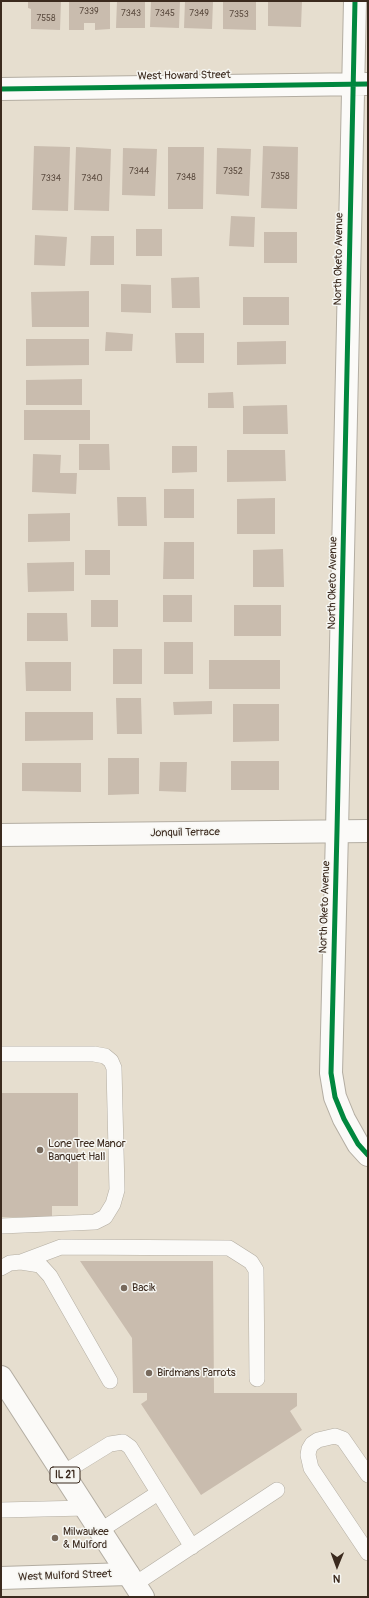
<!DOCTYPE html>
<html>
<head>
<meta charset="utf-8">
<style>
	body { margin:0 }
	#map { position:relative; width:369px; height:1598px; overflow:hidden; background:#e6decf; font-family:Pangolin,sans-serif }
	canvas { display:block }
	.frame { position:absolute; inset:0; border:2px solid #3b2a1e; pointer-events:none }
	.north { position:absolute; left:317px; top:1546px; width:40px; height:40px; -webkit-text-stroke:3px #f6f6f2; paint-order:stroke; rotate:181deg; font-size:11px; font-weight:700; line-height:16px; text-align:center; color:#3b2a1e }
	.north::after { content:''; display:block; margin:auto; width:14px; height:18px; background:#3b2a1e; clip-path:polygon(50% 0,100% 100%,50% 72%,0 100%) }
</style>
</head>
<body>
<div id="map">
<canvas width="369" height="1598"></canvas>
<div class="frame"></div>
<div class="north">N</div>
</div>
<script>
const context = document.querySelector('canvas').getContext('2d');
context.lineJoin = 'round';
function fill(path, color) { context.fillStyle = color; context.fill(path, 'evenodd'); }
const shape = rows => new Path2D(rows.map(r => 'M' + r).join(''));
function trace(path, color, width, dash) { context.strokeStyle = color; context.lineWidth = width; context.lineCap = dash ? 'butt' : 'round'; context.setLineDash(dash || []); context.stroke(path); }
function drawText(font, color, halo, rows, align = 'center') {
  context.font = font + ' Pangolin,sans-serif'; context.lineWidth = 3; context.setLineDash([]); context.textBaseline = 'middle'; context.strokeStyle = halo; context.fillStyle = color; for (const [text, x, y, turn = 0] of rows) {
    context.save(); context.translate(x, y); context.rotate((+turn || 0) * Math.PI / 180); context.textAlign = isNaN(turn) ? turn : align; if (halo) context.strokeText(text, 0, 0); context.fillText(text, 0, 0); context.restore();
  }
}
const building = shape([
	[28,1,61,1,60,30,31,29,31,9,28,8],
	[69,1,110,1,110,29,95,30,95,23,84,23,84,30,69,30],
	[117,1,145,1,145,28,116,28],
	[151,1,180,1,179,28,150,27],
	[185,1,213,1,212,29,184,28],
	[223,1,256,1,256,30,223,29],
	[268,1,302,1,301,27,268,26],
	[34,146,70,147,68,211,32,210],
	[263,146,298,147,297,209,261,208],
	[76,147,111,149,109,211,74,210],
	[168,147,204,147,203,209,168,209],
	[123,148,157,149,155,196,122,195],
	[217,148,251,149,249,196,216,194],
	[231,216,255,217,254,247,229,246],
	[136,229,162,229,162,256,136,256],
	[264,232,297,232,297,263,264,263],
	[35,235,67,237,65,266,34,265],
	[91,236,114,236,114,265,90,265],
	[199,277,200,308,172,308,171,278],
	[121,284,151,285,151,313,121,312],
	[89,291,89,327,32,327,31,292],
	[243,297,289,297,289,325,243,325],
	[106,332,133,334,132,351,105,351],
	[175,333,204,333,204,363,176,363],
	[26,339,89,339,89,365,26,366],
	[286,341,286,364,237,365,237,342],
	[82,379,82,405,26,405,26,380],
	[233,392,234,408,208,408,208,393],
	[287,405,288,434,243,434,243,406],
	[24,410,90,410,90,440,24,440],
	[79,444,109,444,110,470,79,470],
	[172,446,197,446,197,472,172,473],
	[227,450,285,450,286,481,227,482],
	[33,454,61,455,60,473,77,473,76,494,32,492],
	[164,489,194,489,194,518,164,518],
	[117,497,146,497,147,526,118,526],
	[275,498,275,534,237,534,237,499],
	[70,513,70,541,28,542,28,514],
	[164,542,194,542,194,579,163,579],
	[283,549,284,587,253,587,253,550],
	[85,550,110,550,110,575,85,575],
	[74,562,74,591,28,592,27,563],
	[163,595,192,595,192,622,163,622],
	[91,600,118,600,118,627,91,627],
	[234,605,281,605,281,636,234,636],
	[27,613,67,613,68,641,27,641],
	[164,642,193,642,193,674,164,674],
	[113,649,142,649,142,684,113,684],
	[209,660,280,660,280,689,209,689],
	[25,662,71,662,71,691,26,691],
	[116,698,141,698,142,734,117,734],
	[212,701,212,714,174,715,173,702],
	[233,704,279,704,279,741,233,742],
	[25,712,93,712,93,740,25,741],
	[108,758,139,758,139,794,108,795],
	[231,761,279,761,279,790,231,790],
	[160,762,187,762,186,792,159,791],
	[22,763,81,763,81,792,22,791],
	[1,1093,78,1093,78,1206,52,1206,52,1217,1,1217],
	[80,1261,213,1261,214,1393,297,1393,297,1406,290,1411,302,1430,201,1495,141,1404,147,1400,147,1393,133,1393,132,1338]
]);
const lane = shape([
	[1,1054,94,1054,105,1056,111,1061,114,1068,117,1190,113,1204,105,1217,95,1222,1,1226],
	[21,1262,61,1247,229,1248,251,1262,256,1270,257,1379],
	[1,1268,10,1263,21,1262,40,1265,50,1276,110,1381],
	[63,1473,110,1444,123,1442,130,1447,192,1547],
	[368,1475,343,1439,335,1436,318,1440,312,1444,309,1449,308,1455,311,1468,368,1553],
	[1,1510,86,1508],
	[101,1530,158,1493],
	[135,1584,277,1490]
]);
const street = shape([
	[355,1,337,831,331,1073,335,1097,344,1119,358,1144,368,1155],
	[1,89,367,84],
	[1,835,368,831],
	[1,1578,128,1574]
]);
const primary = shape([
	[1,1377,143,1597]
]);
const cycleway = shape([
	[355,1,337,831,331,1073,335,1097,344,1119,358,1144,368,1155],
	[1,89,368,84]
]);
const markers = [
	[40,1150,4,"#77695c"],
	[124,1288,4,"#77695c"],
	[149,1373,4,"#77695c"],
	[55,1538,4,"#77695c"]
];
const numberNames = [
	["7339",89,12],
	["7343",131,14],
	["7345",165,14],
	["7349",199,14],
	["7353",239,15],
	["7558",46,19],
	["7344",139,172],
	["7352",233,172],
	["7358",280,177],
	["7348",186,178],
	["7334",51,179],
	["7340",92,179]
];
const shields = [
	[65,1475,30]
];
const shieldNames = [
	["IL 21",65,1475]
];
const streetNames = [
	["West Howard Street",184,76,-1],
	["North Oketo Avenue",339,259,-89],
	["North Oketo Avenue",333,583,-89],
	["Jonquil Terrace",185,833,-1],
	["North Oketo Avenue",325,907,-88],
	["West Mulford Street",65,1576,-2]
];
const poiNames = [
	["Lone Tree Manor",48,1144],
	["Banquet Hall",48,1157],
	["Bacik",132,1288],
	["Birdmans Parrots",157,1373],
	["Milwaukee",63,1532],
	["& Mulford",63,1545]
];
fill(building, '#c9bcae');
trace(lane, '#b3ada2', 16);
trace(street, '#b3ada2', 24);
trace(primary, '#b3ada2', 24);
trace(lane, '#fbfaf8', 15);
trace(street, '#fbfaf8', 22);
trace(primary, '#fbfaf8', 22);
trace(cycleway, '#00873e', 5);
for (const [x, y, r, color] of markers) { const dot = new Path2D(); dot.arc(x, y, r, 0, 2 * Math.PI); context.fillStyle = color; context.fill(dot); trace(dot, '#f6f6f2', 1.5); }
drawText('9px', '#5e4e42', null, numberNames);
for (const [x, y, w] of shields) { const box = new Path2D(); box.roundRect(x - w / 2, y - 8, w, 16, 3); context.fillStyle = '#f6f6f2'; context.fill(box); trace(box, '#3b2a1e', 1); }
drawText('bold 10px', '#3b2a1e', null, shieldNames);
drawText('11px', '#3b2a1e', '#f6f6f2', streetNames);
drawText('11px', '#3b2a1e', '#f6f6f2', poiNames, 'left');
</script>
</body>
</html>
